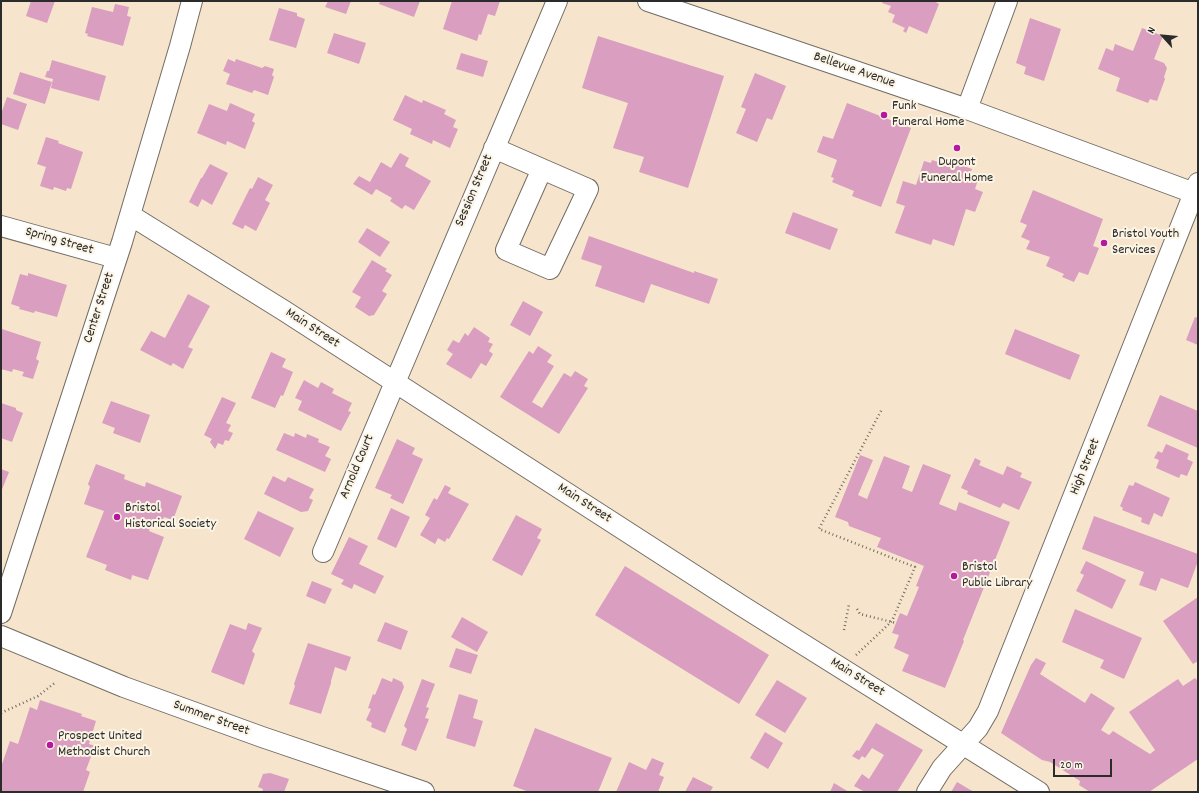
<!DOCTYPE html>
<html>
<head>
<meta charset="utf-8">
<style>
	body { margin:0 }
	#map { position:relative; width:1199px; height:793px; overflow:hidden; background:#f6e5cc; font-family:Dekko,sans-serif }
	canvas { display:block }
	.frame { position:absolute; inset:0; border:2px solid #2b2b2b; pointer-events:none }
	.north { position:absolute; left:1143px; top:16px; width:40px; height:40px; -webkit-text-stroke:3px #fcf5e5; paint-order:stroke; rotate:297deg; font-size:11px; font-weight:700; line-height:16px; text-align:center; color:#2b2b2b }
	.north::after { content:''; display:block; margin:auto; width:14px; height:18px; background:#2b2b2b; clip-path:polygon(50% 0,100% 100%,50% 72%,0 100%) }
	.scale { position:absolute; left:1053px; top:759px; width:59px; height:18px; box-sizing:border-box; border:2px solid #2b2b2b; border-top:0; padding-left:5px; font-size:12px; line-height:14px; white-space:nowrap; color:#2b2b2b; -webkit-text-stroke:3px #fcf5e5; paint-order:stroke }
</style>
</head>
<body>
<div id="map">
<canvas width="1199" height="793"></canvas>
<div class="frame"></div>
<div class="north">N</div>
<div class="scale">20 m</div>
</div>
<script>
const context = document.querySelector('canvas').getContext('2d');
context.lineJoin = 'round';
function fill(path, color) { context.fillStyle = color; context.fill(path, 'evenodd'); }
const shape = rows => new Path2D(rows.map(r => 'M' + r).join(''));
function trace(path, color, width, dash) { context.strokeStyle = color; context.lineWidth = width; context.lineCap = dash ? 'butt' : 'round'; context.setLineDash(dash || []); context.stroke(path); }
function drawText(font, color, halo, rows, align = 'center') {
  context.font = font + ' Dekko,sans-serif'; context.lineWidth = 4; context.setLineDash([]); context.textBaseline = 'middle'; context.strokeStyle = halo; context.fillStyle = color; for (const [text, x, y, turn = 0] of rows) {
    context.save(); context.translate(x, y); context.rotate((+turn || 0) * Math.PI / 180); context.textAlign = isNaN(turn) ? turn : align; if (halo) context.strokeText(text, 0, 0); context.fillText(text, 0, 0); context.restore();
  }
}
const building = shape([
	[31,1,55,1,47,23,26,16],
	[328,1,351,1,346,14,325,7],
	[380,1,420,1,414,17,379,4],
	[452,1,500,1,495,16,488,14,481,35,479,34,477,41,443,29],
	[883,1,934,1,939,4,927,34,909,26,906,33,903,31,905,28,892,22,895,15,888,12,891,6,882,3],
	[115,4,129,7,127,16,131,17,123,46,87,36,88,34,85,33,92,7,113,12],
	[279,8,297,13,297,16,305,19,296,48,269,40],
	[1030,18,1061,29,1044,81,1024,74,1026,67,1016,63],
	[1142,28,1163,36,1154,59,1164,63,1167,68,1164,77,1165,79,1157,101,1150,99,1148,103,1116,91,1120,78,1098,69,1106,48,1113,51,1115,44,1133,51],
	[334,33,366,43,359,64,327,53],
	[598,36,724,76,688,188,639,172,644,157,613,148,628,103,582,88],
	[461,53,488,61,483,77,456,69],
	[228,59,235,62,236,59,262,68,265,66,274,69,272,75,274,77,268,95,254,90,252,93,226,84,230,74,223,71],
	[52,60,106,76,99,101,51,88,53,79,45,77,47,71,49,71],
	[20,72,52,82,45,104,13,94],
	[755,73,786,86,772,120,767,118,757,142,736,133,746,109,741,107],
	[405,95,422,103,423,100,446,110,444,114,456,120,453,127,458,129,450,148,433,140,432,144,410,134,412,129,393,120],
	[7,97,27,104,18,130,1,124,1,114],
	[230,103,255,114,252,121,255,123,245,149,227,141,226,145,197,133,209,104,227,111],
	[847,103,911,128,881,207,852,196,854,191,832,182,834,178,831,177,837,160,817,152,823,136,833,139],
	[46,137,59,141,58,143,83,152,71,189,67,188,66,191,54,187,53,190,40,186,46,167,37,164],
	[400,153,409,158,405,166,431,181,414,210,405,205,402,209,390,201,392,198,376,189,372,195,353,184,359,176,370,182,381,162,391,168],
	[939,157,972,169,970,174,979,177,975,189,983,192,975,212,966,209,954,246,933,239,931,245,895,233,905,206,896,203,903,181,916,185,924,161,931,163,932,160,938,162],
	[210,164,228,173,212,205,202,199,198,207,189,202,201,178,202,178],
	[258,177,273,185,265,200,270,203,256,231,245,225,243,229,232,224,250,188,252,189],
	[1033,190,1103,219,1093,246,1099,248,1088,275,1079,272,1074,282,1062,277,1064,274,1046,266,1050,257,1026,249,1030,241,1021,237,1027,225,1020,222],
	[793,212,838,229,830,250,785,233],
	[367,228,390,242,380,257,358,242],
	[589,236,694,273,694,271,718,279,709,304,651,284,644,303,595,286,602,266,581,259],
	[372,260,387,269,385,271,392,275,382,291,387,294,374,315,369,316,355,307,361,297,352,292],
	[28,273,67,285,57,317,35,311,34,313,19,309,20,307,11,304,20,274,28,276],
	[188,294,210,306,188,347,193,349,183,369,173,363,171,366,140,350,151,331,165,338],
	[523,301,543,312,530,336,510,325],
	[1195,317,1198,318,1198,345,1186,340],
	[474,327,490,338,488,342,493,344,489,351,493,354,486,366,481,363,471,379,446,364,453,354,447,350,453,340,459,343,465,333,468,336],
	[2,329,41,342,36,359,39,361,33,379,22,376,24,372,13,369,12,372,1,369],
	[1015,329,1080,355,1070,380,1005,354],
	[538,346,552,355,547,362,554,366,532,402,542,408,564,373,571,377,575,371,588,379,584,386,588,388,559,434,500,397,529,351,533,354],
	[271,352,286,359,282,367,293,372,283,396,281,395,275,408,251,398],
	[304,380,318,388,321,382,334,389,332,393,352,403,348,411,351,412,341,431,298,410,302,401,295,398],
	[1160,395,1198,411,1198,448,1147,426],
	[222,397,236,403,226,423,231,425,228,431,233,433,229,441,225,440,223,445,218,443,215,449,210,442,212,439,204,435],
	[111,401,150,415,140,443,113,433,115,428,102,423],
	[1,403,16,408,16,410,23,413,12,442,1,438],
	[284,433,294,437,295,433,306,438,307,434,319,439,318,442,330,447,325,456,331,459,325,472,276,450],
	[397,439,415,448,412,454,423,459,403,504,390,498,392,495,375,488],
	[1166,444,1189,454,1187,459,1193,462,1187,476,1181,474,1179,478,1156,468,1159,460,1154,458,1158,451,1162,453],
	[860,455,873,460,858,495,867,499,884,456,910,466,902,488,912,492,923,464,951,475,939,504,956,511,959,502,1010,522,963,640,964,641,945,688,902,671,909,655,894,648,899,635,892,633,900,613,907,616,919,587,916,586,924,566,877,547,881,538,849,526,848,522,835,517],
	[975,458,981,461,979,465,1003,475,1007,466,1022,473,1020,477,1032,482,1019,510,1003,503,1000,508,967,494,968,491,961,488],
	[96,464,125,475,124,479,145,487,146,482,182,496,173,520,164,517,161,525,152,521,149,531,164,537,148,580,132,575,131,580,105,570,107,565,86,557,104,511,84,504,90,487,88,484],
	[1,469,9,472,1,492],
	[273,476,285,482,288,477,314,489,309,498,313,500,308,511,301,512,264,494],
	[1135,482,1170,498,1162,517,1154,513,1149,525,1141,522,1142,518,1122,510,1123,508,1120,506,1129,485,1133,486],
	[445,485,451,488,448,493,469,504,449,539,447,538,445,542,438,538,435,544,420,535,430,518,425,515,434,498,437,500],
	[391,508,410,517,396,548,377,539],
	[258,511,294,528,280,557,244,539],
	[516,515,542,529,537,538,541,540,522,576,492,560],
	[1094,516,1198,554,1198,561,1188,588,1161,578,1156,591,1139,585,1144,572,1082,549],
	[349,537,368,546,359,564,384,576,375,594,354,584,352,589,341,584,344,580,331,574],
	[1086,561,1126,580,1112,609,1076,591,1084,575,1080,573],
	[625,566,769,655,739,704,595,615],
	[312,581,332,589,325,604,306,596],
	[1198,597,1198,661,1193,664,1163,621],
	[1075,609,1142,638,1124,679,1100,668,1104,660,1062,642],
	[462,617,488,632,477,652,451,637],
	[385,622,408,631,401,650,377,641],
	[248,623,262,628,252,651,255,654,244,685,211,672,230,624,246,630],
	[308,643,351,657,346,671,335,667,331,681,331,683,321,714,289,704,295,686,294,684],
	[456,648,478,655,471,674,449,667],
	[1036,658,1046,663,1040,674,1085,703,1091,693,1115,708,1101,730,1109,735,1113,731,1150,754,1155,750,1129,712,1178,679,1183,686,1195,678,1198,681,1198,759,1149,792,1090,792,1079,785,1080,781,1050,762,1042,760,1001,733,1031,665],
	[382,678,392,682,393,678,402,682,404,687,385,733,371,727,372,723,366,720,371,709,368,708,373,694,375,695],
	[422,679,435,684,426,707,429,708,425,718,429,719,416,751,401,745,407,729,404,726],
	[777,680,807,698,785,733,755,715],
	[459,694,478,700,473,718,483,721,475,747,446,738],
	[40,700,82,714,81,716,96,721,89,744,95,746,86,770,90,772,83,792,1,792,1,767,10,741,18,744,30,707,37,710],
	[876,723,923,750,897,792,865,792,854,786,862,774,869,779,884,755,872,748,865,758,862,756,859,760,852,756,857,750,859,751],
	[535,728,612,758,598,792,529,792,513,786],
	[765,732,783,743,768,769,750,758],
	[652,758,664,763,659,775,664,777,658,792,616,792,629,762,646,770],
	[270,773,289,779,284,792,262,792,263,789,258,787,263,774],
	[693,777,713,787,710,792,685,792],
	[957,782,974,792,951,792],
	[834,783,849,792,830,792]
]);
const path = shape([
	[857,609,860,614,896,623],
	[844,630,849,604],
	[856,655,892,621,915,567,819,529,882,409],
	[1,713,38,696,56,682]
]);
const minor = shape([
	[648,1,967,109,1194,193],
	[967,109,1007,1],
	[494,148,542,169,506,250,550,269,588,189,542,169],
	[130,215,283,310,742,606,1039,792],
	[1,226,116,258],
	[323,552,557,1],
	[1,613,122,242,180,46,192,1],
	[1,636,124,687,262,737,424,792],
	[927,792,942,768,978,728,988,711,1198,183]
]);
const markers = [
	[884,115,4,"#b5179e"],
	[957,148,4,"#b5179e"],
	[1104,243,4,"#b5179e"],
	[117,517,4,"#b5179e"],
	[954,576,4,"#b5179e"],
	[50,745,4,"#b5179e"]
];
const streetNames = [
	["Bellevue Avenue",854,71,19],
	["Session Street",475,191,-67],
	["Spring Street",59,242,16],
	["Center Street",100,308,-72],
	["Main Street",312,329,33],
	["Arnold Court",358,467,-67],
	["High Street",1086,467,-68],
	["Main Street",584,504,33],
	["Main Street",857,678,32],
	["Summer Street",211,719,20]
];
const poiNames = [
	["Funk",892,107],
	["Funeral Home",892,123],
	["Dupont",957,163,"center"],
	["Funeral Home",957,179,"center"],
	["Bristol Youth",1112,235],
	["Services",1112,251],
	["Bristol",125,509],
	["Historical Society",125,525],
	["Bristol",962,568],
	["Public Library",962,584],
	["Prospect United",58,737],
	["Methodist Church",58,753]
];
fill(building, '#d99ec0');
trace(minor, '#726c63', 22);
trace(path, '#726c63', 2.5, [1, 3]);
trace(minor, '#fff', 20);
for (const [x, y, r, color] of markers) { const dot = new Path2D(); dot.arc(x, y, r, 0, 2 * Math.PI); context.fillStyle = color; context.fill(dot); trace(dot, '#fcf5e5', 1.5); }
drawText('14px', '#2b2b2b', '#fcf5e5', streetNames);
drawText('14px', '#2b2b2b', '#fcf5e5', poiNames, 'left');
</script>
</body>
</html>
